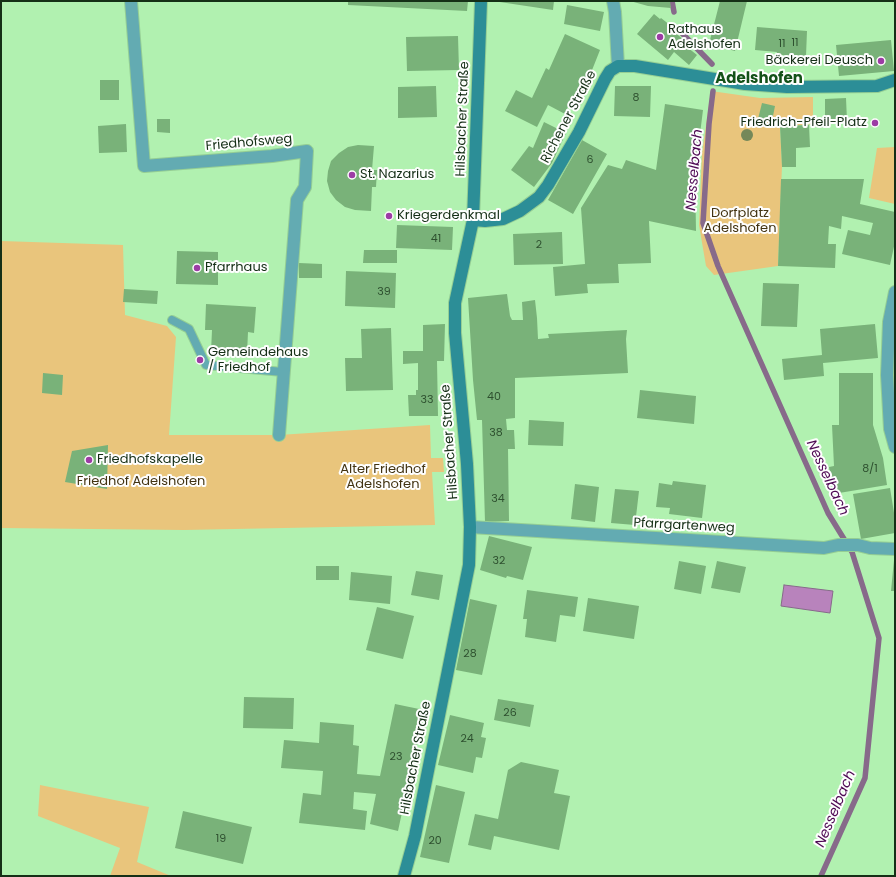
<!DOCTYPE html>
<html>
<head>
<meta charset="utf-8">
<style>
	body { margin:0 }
	#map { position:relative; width:896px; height:877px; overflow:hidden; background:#b1f1b0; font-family:Poppins,sans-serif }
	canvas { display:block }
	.frame { position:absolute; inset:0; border:2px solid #152f16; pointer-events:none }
</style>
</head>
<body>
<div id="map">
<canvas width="896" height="877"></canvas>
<div class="frame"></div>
</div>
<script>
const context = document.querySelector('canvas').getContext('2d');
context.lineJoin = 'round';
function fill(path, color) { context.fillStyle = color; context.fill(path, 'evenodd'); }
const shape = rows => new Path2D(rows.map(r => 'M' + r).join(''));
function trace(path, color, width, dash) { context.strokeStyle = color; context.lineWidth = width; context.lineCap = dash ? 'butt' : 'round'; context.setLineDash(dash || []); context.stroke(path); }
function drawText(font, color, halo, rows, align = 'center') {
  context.font = font + ' Poppins,sans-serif'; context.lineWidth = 4; context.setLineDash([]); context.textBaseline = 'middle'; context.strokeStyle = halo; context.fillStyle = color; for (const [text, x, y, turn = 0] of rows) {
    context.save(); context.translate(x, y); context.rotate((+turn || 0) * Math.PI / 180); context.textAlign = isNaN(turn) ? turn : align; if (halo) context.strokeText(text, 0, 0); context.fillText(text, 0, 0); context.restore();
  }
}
const green = shape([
	[711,91,760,98,813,97,813,124,780,127,782,166,778,266,714,275,706,266,699,225,702,153],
	[895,147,895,204,869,198,877,148],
	[1,241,123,245,125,315,167,326,176,337,169,435,279,435,430,425,431,458,443,458,444,472,432,472,435,525,184,530,1,528],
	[40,785,149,807,137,862,171,876,110,876,120,848,38,816]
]);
const water = shape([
	[784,585,833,591,830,613,781,606,784,585]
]);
const stream = shape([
	[672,1,674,12],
	[677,28,712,64],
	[713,91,709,124,703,223,718,266,828,513,852,552,879,638,865,778,821,876]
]);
const building = shape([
	[348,1,468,1,467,11,348,5],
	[493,1,554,1,553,10],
	[630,1,670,1,671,8,648,6],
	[720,1,747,1,735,51,709,44],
	[567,5,604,12,600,31,564,24],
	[654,14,660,19,661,18,675,29,673,31,684,40,682,43,697,55,689,65,674,52,668,60,637,34],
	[757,27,807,31,806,56,776,55,777,52,755,50],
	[565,34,600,50,577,108,569,104,565,114,548,105,537,127,505,111,516,90,532,98,546,68,549,70],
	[458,36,459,70,407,71,406,37],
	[891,40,894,71,839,76,836,45],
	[100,80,119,80,119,100,100,100],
	[436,86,437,117,398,118,398,87],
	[615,86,651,86,650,117,614,116],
	[846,98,847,121,825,121,825,99],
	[762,103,775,106,772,121,758,119],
	[665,104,703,110,695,174,696,231,649,221,651,263,618,264,619,283,587,284,588,293,555,296,553,267,585,264,581,208,608,165,622,169,626,160,656,170],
	[157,119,170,119,170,133,157,132],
	[544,122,566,133,552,163,534,187,511,170,529,146,533,148],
	[126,124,127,152,99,153,98,126],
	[809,125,810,147,796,148,796,167,782,167,780,126],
	[582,140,607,154,573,214,548,200],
	[358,145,374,146,372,170,377,170,376,187,372,187,371,211,355,210,345,207,336,200,330,192,327,181,328,171,331,161,339,153,348,147],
	[781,179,864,179,860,204,895,212,895,242,890,265,842,254,848,230,870,235,873,223,842,216,841,229,829,226,828,244,836,244,835,268,778,266],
	[397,225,453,227,452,250,396,248],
	[562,232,563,264,514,265,513,234],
	[364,250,397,250,397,263,363,263],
	[177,251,218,252,218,285,176,284],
	[299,263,322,264,322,278,299,278],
	[346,271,396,273,395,308,345,306],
	[763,283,799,284,797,327,761,326],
	[124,289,158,291,157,304,123,302],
	[507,294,510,316,512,320,523,320,522,302,535,300,537,318,538,339,549,338,548,334,627,330,626,339,628,373,515,378,515,418,506,419,507,430,514,430,515,449,508,449,509,521,485,522,482,420,477,420,473,380,468,298],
	[206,304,256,307,254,333,248,332,247,354,211,352,212,330,205,330],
	[445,324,444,361,437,361,438,416,409,416,408,395,416,395,416,390,418,390,418,363,403,364,403,351,423,351,423,325],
	[875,324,878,358,823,363,824,376,784,380,782,359,822,355,820,329],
	[391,328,393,390,346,391,345,358,362,358,361,329],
	[43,373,63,375,62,395,42,393],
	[839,373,873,373,873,425,883,458,887,485,833,494,829,467,834,466,832,425,839,425],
	[640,390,696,396,694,424,637,418],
	[529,420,564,422,563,446,528,445],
	[108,445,107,489,65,482,72,451],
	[673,481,706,485,702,518,669,514,670,508,656,507,659,483,672,485],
	[575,484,599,487,595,522,571,519],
	[890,488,895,519,895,533,861,539,853,494],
	[615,489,639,491,635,525,611,523],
	[489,536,532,547,523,580,507,576,506,578,480,570],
	[894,560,895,560,895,591,891,591],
	[679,561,706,566,701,594,674,589],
	[717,561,746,567,740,593,711,588],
	[316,566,339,566,339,580,316,580],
	[416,571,443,575,439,600,411,595],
	[351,572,392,576,390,604,349,600],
	[527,590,578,597,575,617,560,615,556,642,525,637,527,619,523,619],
	[588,598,639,606,634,639,583,631],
	[470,599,497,605,482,675,456,670],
	[377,607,414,616,403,659,366,650],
	[244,697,294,698,293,729,243,728],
	[498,699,534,705,530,727,494,720],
	[395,704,424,710,398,831,370,824,376,794,354,792,353,809,367,811,365,830,299,823,303,793,321,795,323,771,281,768,284,740,319,743,320,722,354,725,353,745,359,746,357,774,380,776],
	[450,715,484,723,481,737,486,738,482,758,476,757,473,773,438,765],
	[521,762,559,770,554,793,570,796,559,850,494,836,491,850,468,845,475,814,498,819,508,770],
	[436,785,465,792,449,863,420,857],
	[183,811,252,827,243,864,175,848]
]);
const lane = shape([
	[172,320,189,329,206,365,283,372]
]);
const street = shape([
	[131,1,144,166,272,156,307,151,305,187,297,200,279,435],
	[613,1,615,12,618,66],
	[895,292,889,322,887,375,890,429,895,447],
	[470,527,824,548,838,545,858,545,870,548,895,549]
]);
const secondary = shape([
	[473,220,485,221,503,219,520,211,539,197,548,185,579,132,605,79,610,71,618,66,635,66,745,84,787,87,877,86,895,80],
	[404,876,415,836,469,565,470,527,467,464,455,333,455,303,473,220,481,1]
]);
const trees = [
	[747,135]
];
const markers = [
	[660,37,4,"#9c3ca5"],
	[881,61,4,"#9c3ca5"],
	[875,123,4,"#9c3ca5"],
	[352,175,4,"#9c3ca5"],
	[389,216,4,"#9c3ca5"],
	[197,268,4,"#9c3ca5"],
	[200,360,4,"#9c3ca5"],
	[89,460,4,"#9c3ca5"]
];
const numberNames = [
	["11",795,43],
	["11",782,44],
	["8",636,98],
	["6",590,160],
	["41",436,239],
	["2",539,245],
	["39",384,292],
	["40",494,397],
	["33",427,400],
	["38",496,433],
	["8/1",870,469],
	["34",498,499],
	["32",499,561],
	["28",470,654],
	["26",510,713],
	["24",467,739],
	["23",396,757],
	["19",221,839],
	["20",435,841]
];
const poiNames = [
	["Rathaus",668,30],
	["Adelshofen",668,45],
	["Bäckerei Deusch",873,61,"right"],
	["Friedrich-Pfeil-Platz",867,123,"right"],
	["St. Nazarius",360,175],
	["Kriegerdenkmal",397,216],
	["Pfarrhaus",205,268],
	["Gemeindehaus",208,353],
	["/ Friedhof",208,368],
	["Friedhofskapelle",97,460]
];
const streetNames = [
	["Richener Straße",569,117,-62],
	["Hilsbacher Straße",463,119,-88],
	["Friedhofsweg",249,143,-5],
	["Hilsbacher Straße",450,442,-94],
	["Pfarrgartenweg",684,526,3],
	["Hilsbacher Straße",416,758,-79]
];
const parkNames = [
	["Dorfplatz",740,214],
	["Adelshofen",740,229],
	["Alter Friedhof",383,470],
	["Adelshofen",383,485],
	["Friedhof Adelshofen",141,482]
];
const waterNames = [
	["Nesselbach",695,170,-85],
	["Nesselbach",827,478,65],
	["Nesselbach",836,809,-67]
];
const quarterNames = [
	["Adelshofen",759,79]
];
fill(green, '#e9c57c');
fill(water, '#b883bc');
trace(water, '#876a8a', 1);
trace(stream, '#876a8a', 5.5);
fill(building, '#79b279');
trace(lane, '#95ce94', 10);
trace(street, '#95ce94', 14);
trace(secondary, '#95ce94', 14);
trace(lane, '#63abb2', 8);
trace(street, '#63abb2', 12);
trace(secondary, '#2c8e97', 12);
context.fillStyle = '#748859';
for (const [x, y] of trees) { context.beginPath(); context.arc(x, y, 6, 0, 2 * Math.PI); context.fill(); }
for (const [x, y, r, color] of markers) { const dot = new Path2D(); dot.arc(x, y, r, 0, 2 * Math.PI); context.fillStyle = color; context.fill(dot); trace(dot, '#fefefe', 1.5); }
drawText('11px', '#2e502f', null, numberNames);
drawText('13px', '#152f16', '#fefefe', poiNames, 'left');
drawText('13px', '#152f16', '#fefefe', streetNames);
drawText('13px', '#423312', '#fefefe', parkNames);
drawText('italic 14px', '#4e0a54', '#fefefe', waterNames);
drawText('bold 15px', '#145219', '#fefefe', quarterNames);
</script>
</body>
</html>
